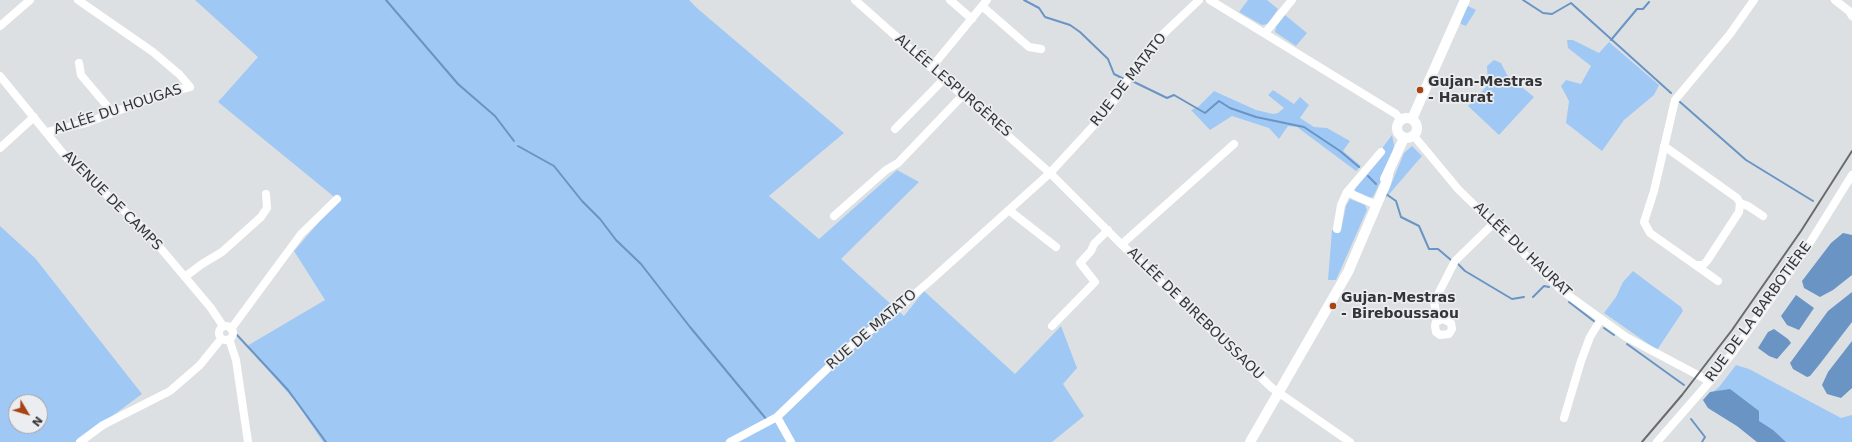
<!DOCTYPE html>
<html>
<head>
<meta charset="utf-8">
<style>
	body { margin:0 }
	#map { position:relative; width:1852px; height:442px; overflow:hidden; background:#dde0e2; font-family:"DejaVu Sans",sans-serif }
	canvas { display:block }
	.north { position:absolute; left:8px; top:394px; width:40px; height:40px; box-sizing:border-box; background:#ebedf0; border:1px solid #a2a3a6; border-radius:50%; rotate:128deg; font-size:11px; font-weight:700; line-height:16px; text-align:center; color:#343536 }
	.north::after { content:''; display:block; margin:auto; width:14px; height:18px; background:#a84312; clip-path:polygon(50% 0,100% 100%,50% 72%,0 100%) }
</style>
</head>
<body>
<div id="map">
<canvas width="1852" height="442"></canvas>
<div class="north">N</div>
</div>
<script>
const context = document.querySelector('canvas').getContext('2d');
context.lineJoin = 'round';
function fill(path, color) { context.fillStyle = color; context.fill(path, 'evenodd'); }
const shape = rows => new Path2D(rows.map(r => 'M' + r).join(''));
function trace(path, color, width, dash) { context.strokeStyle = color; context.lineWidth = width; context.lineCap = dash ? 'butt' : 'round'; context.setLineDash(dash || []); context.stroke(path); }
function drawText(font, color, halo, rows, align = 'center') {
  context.font = font + ' "DejaVu Sans",sans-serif'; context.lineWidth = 3.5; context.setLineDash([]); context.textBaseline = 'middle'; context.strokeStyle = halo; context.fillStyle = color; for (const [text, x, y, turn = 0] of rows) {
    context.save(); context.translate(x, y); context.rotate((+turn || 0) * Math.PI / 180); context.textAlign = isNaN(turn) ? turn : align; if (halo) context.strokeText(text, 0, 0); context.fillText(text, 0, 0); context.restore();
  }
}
const green = shape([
	[195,0,689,0,698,9,844,133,769,196,819,239,897,170,919,182,841,259,904,316,924,291,1015,374,1061,326,1077,368,1063,384,1084,416,1052,442,323,442,296,402,247,346,325,300,294,251,338,200,218,102,258,57],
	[1248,0,1267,0,1278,9,1268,24,1262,25,1239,12],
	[1468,6,1476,10,1466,26,1461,24,1460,21,1465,8],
	[1285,15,1307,33,1296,46,1275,32,1276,27],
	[1567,40,1573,40,1599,53,1609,42,1659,85,1654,95,1624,120,1602,151,1566,123,1569,101,1561,86,1566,80,1581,84,1591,66,1568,48],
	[1494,60,1501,63,1507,75,1534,97,1499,135,1468,106,1488,85,1487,66],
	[1273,90,1294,104,1300,97,1309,105,1300,118,1314,127,1327,128,1350,141,1343,151,1361,166,1356,171,1297,127,1288,126,1279,139,1269,128,1232,116,1210,130,1191,110,1198,107,1214,91,1256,110,1273,114,1278,113,1284,108,1268,95],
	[1392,135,1394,145,1392,158,1373,197,1369,198,1355,192,1355,189,1357,185,1383,154,1383,147],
	[1412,146,1422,156,1385,199,1404,153],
	[1350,199,1365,205,1367,210,1336,280,1328,280,1332,230,1341,230,1346,206],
	[0,226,35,258,142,394,77,442,0,442],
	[16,402,40,402,40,426,16,426],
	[1633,271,1681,307,1683,311,1657,350,1604,313,1616,297,1623,282],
	[1736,365,1749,369,1841,418,1852,415,1852,442,1757,442,1737,426,1708,408,1703,400,1719,387]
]);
const water = shape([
	[1843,233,1852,235,1852,275,1833,290,1820,297,1804,288,1802,281,1831,243],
	[1852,292,1852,322,1819,365,1810,376,1807,377,1793,369,1790,363,1828,311],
	[1796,295,1814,308,1799,330,1787,325,1781,316],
	[1774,329,1788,339,1791,343,1777,359,1769,356,1758,348,1768,332],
	[1852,341,1852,388,1841,398,1827,394,1822,385,1828,372],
	[1730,389,1759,411,1759,421,1773,430,1786,442,1757,442,1737,426,1708,408,1703,400,1710,392]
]);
const stream = shape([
	[386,0,458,84,495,116,514,141],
	[1024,0,1039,8,1045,17,1070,25,1080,32,1108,59,1114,74,1124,79],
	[1523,0,1543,13,1552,14,1571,3,1671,93],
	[1611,40,1637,9,1643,9,1649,2],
	[1130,80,1167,98,1174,95,1205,113,1219,101,1230,108,1256,117,1304,127,1340,151,1359,167],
	[1680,102,1746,160,1813,201],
	[518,146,554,166,582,201,600,219,616,240,641,264,690,327,767,420],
	[1368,176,1376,184],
	[1386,194,1396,201,1401,217,1419,226,1429,249,1438,249,1451,260],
	[1458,264,1465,271,1512,299,1524,297],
	[1533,297,1544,286,1549,287],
	[1569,302,1595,322],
	[1604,328,1614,335],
	[237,335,288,390,326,442],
	[1627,344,1684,385],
	[1691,419,1705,437,1702,442]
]);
const minor = shape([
	[78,0,153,52,180,75,190,87],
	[855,0,1050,173,1119,242,1272,388,1350,442],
	[950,0,972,19],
	[1210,0,1396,114,1401,120],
	[1835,0,1849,11,1852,16],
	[982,6,1029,47,1041,49],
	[0,26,30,0],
	[1265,33,1292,0],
	[79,63,81,75,113,113],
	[931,68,987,0],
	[0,76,66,157,147,232,211,308,223,326],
	[895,129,944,79],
	[47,132,86,123,162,94,190,87],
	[1414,136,1458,189,1561,290,1626,337,1709,381],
	[1664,146,1737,198,1740,203,1739,212,1707,261,1703,265,1697,265],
	[0,148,34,117],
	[1347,192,1372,203],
	[1740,203,1748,206,1763,216],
	[1010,211,1056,247],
	[834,216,886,170,898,163,963,95],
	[1337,229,1341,205,1347,192,1381,152],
	[1122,244,1234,144],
	[186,276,202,264,222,252,261,217,267,208,266,194],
	[1718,281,1650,233,1644,222,1654,191,1675,100,1730,34,1754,0],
	[1438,321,1443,319,1451,323,1452,329,1449,334,1440,335,1436,332,1435,326,1437,317,1434,302,1455,261,1494,223],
	'219 333a7 7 0 1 1 14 0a7 7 0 1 1-14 0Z',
	[1052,326,1095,282,1080,263,1091,251,1094,244,1108,230],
	[231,329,301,234,337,199],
	[229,339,236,360,248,442],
	[777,417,791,442],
	[1564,418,1581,361,1590,337,1601,319],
	[80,442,103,425,170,391,200,365,221,339],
	[730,442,777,417,854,343,889,316,930,281,1050,173,1108,110,1130,76,1158,39,1199,0],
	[1657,442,1712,379,1734,351,1806,249,1852,175]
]);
const major = shape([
	'1397 128a10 10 0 1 1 20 0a10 10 0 1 1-20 0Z',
	[1412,119,1465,0],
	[1385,179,1404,138],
	[1250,442,1348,272,1386,183,1388,175]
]);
const rail = shape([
	[1642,442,1682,395,1732,330,1801,231,1852,151]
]);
const markers = [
	[1420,90,4,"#a84312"],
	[1333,306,4,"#a84312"]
];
const streetNames = [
	["RUE DE MATATO",1129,80,-52],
	["ALLÉE LESPURGÈRES",953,86,41],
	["ALLÉE DU HOUGAS",118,110,-18],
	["AVENUE DE CAMPS",112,201,45],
	["ALLÉE DU HAURAT",1522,250,44],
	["RUE DE LA BARBOTIÈRE",1759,312,-54],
	["ALLÉE DE BIREBOUSSAOU",1195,314,44],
	["RUE DE MATATO",872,330,-41]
];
const poiNames = [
	["Gujan-Mestras",1428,82],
	["- Haurat",1428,98],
	["Gujan-Mestras",1341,298],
	["- Bireboussaou",1341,314]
];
fill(green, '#a0c8f5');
fill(water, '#6994c4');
trace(stream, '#6994c4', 2);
trace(minor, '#fff', 8);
trace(major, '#fff', 10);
trace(rail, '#686a6b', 2);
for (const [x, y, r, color] of markers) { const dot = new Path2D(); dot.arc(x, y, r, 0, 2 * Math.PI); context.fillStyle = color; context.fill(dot); trace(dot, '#ebedf0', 1.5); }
drawText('14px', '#343536', '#ebedf0', streetNames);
drawText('bold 14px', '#343536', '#ebedf0', poiNames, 'left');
</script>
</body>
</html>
